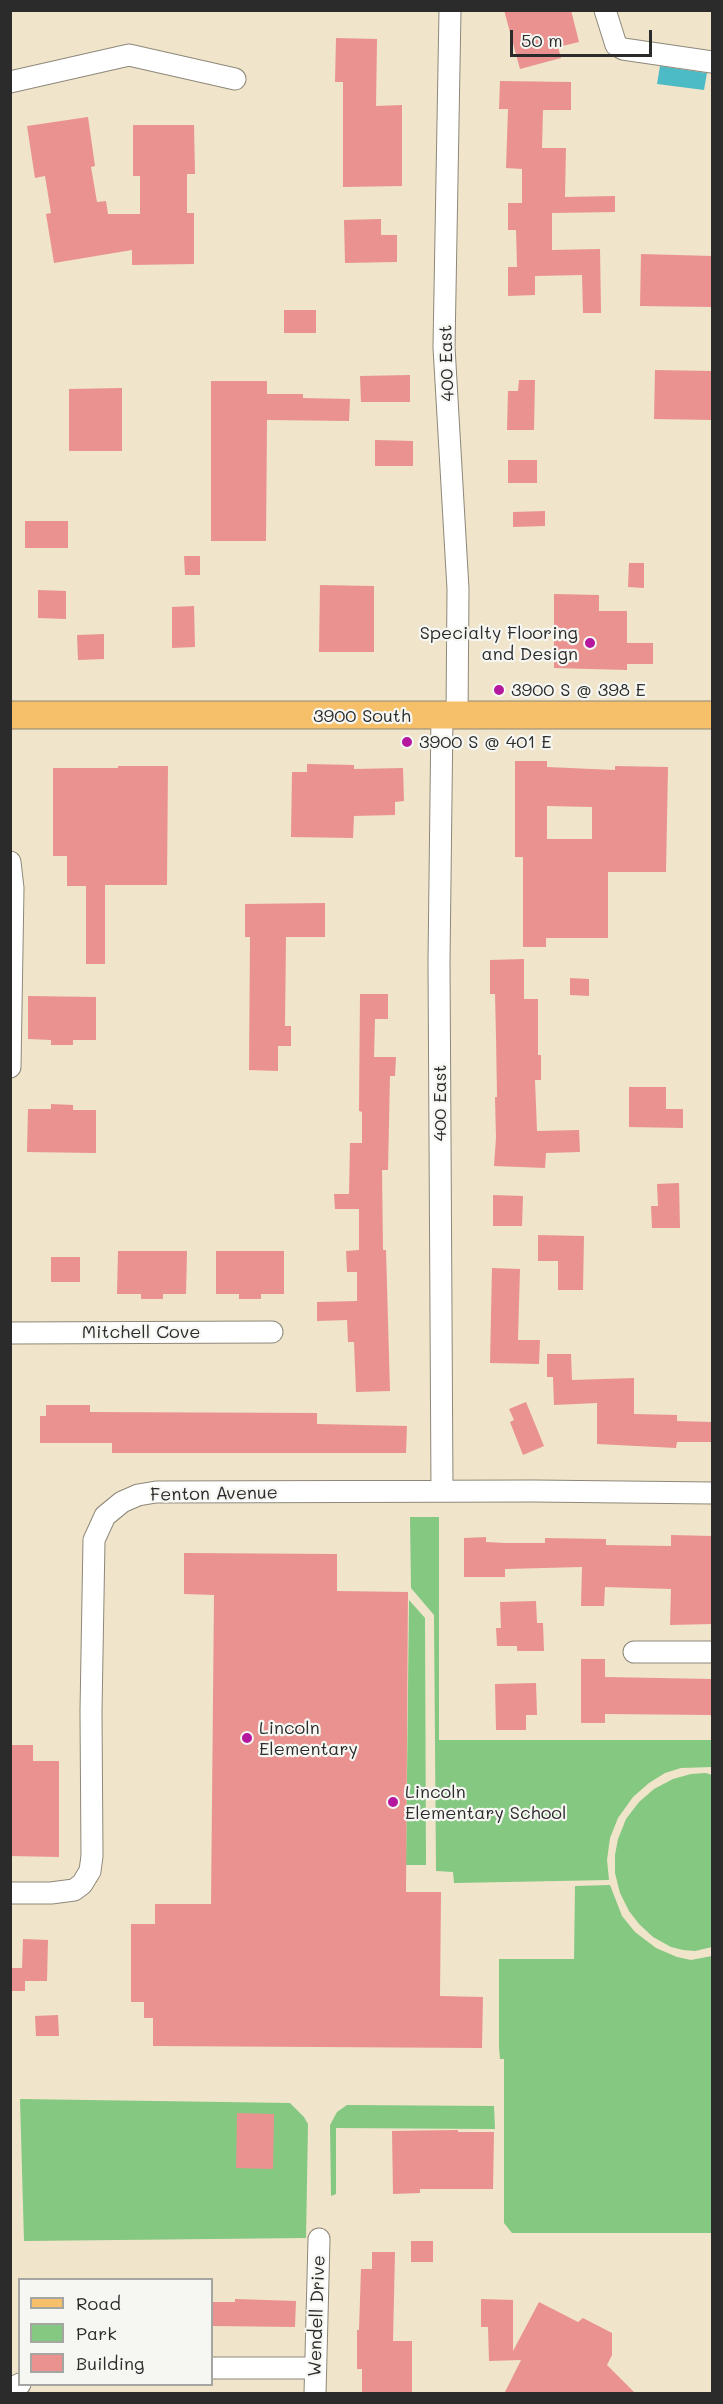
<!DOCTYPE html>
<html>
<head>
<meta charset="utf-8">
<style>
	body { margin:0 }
	#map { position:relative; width:723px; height:2404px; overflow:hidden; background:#f0e4ca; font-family:Mali,sans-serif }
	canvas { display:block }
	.frame { position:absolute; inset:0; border:12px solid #2b2b2b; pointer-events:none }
	.legend { position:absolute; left:18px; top:2278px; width:195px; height:108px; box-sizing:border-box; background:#f6f6f2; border:2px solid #a5a5a2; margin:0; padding:8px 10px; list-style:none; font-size:18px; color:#2b2b2b }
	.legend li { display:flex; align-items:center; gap:12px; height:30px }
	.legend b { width:30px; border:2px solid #a5a5a2 }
	.scale { position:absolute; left:510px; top:30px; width:142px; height:27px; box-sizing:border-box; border:3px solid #2b2b2b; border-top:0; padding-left:8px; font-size:18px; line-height:21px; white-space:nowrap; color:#2b2b2b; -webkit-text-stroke:4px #f6f6f2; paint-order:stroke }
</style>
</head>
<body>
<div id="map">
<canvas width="723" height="2404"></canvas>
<div class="frame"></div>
<ul class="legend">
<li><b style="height:8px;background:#f6c06b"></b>Road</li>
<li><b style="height:16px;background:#84c881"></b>Park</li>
<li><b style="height:16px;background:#ea928f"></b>Building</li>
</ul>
<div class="scale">50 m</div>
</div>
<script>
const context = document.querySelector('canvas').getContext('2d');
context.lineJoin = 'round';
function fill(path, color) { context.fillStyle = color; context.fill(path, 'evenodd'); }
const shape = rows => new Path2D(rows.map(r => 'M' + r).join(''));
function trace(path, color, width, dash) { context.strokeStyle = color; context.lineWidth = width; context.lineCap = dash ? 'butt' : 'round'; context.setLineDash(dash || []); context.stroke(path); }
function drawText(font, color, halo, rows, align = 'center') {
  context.font = font + ' Mali,sans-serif'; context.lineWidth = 4.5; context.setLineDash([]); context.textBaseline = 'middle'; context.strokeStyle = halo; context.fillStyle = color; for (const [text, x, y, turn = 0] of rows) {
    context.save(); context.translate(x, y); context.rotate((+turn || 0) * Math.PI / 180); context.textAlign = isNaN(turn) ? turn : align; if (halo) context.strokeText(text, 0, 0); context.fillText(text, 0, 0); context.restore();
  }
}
const green = shape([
	[410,1517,439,1517,439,1740,712,1740,712,1767,681,1768,665,1773,649,1783,633,1797,618,1818,610,1838,607,1860,609,1880,454,1883,453,1872,436,1871,434,1615,411,1588],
	[409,1600,425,1618,426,1865,406,1865],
	[706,1773,712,1775,712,1947,695,1951,683,1950,671,1947,653,1937,639,1924,629,1911,620,1893,615,1873,615,1855,618,1839,626,1819,639,1802,654,1789,673,1779,691,1774],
	[610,1885,622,1916,635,1932,656,1948,677,1957,691,1960,712,1956,712,2233,512,2233,504,2223,504,2059,500,2059,499,2047,499,1959,574,1959,575,1886],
	[20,2099,290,2103,304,2117,308,2124,306,2238,24,2241],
	[347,2105,494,2106,495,2129,336,2128,336,2194,331,2196,330,2125,337,2112]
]);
const water = shape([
	[660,66,707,73,704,90,657,84]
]);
const building = shape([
	[504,10,571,10,579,42,558,47,561,58,520,69],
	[336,38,377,39,376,106,402,105,402,186,343,187,343,82,335,82],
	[500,81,571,82,571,110,543,110,542,148,566,148,565,197,615,196,615,212,552,213,552,250,600,249,601,313,583,313,582,275,535,276,535,295,508,296,508,267,517,267,516,230,508,230,508,203,522,203,522,169,506,168,508,109,499,109],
	[88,117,95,166,91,167,97,202,106,201,108,214,140,214,140,176,133,176,133,125,194,125,195,174,187,174,187,213,194,213,194,264,132,265,132,250,54,263,46,214,51,213,45,176,35,178,27,126],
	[381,219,381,235,397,235,397,262,345,263,344,220],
	[641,254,712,256,712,307,640,306],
	[284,310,316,310,316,333,284,333],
	[655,370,712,371,712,420,654,419],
	[410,375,410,402,361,402,360,376],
	[519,380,535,380,534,430,507,430,508,391,518,391],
	[211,381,267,381,267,394,303,394,303,398,350,399,349,421,267,420,266,541,211,541],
	[122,388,122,451,69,451,69,389],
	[375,440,413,441,413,466,375,466],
	[508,460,537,460,537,483,508,483],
	[545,511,545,526,513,527,513,512],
	[25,521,68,521,68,548,25,548],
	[184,556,200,556,200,575,185,575],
	[629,563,644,563,644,588,628,587],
	[320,585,374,586,374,652,319,652],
	[38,590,66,591,66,619,38,618],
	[554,594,599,595,599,611,627,611,627,643,653,643,653,664,627,664,627,670,554,668],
	[194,606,195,647,172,648,172,607],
	[104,634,104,659,78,660,77,635],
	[515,761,547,761,547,767,615,770,615,766,668,767,666,872,608,872,608,938,546,938,546,947,523,947,523,857,515,857],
	[547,806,592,807,592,839,547,839],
	[307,764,354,765,354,769,403,768,404,801,395,802,395,815,354,816,353,838,291,837,292,772,307,772],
	[118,766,168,766,167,885,105,885,105,964,86,964,86,886,67,886,67,856,53,856,53,768,118,768],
	[325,903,325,937,286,937,285,1026,291,1026,291,1046,278,1046,278,1071,249,1070,250,937,245,937,245,904],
	[524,959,524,999,538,999,538,1055,541,1055,541,1080,535,1080,537,1131,579,1130,580,1152,546,1153,545,1168,494,1166,496,1138,495,1097,497,1097,496,1037,495,994,490,994,490,960],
	[570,978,589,979,589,996,570,995],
	[360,994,388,994,388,1019,375,1019,374,1057,396,1057,395,1076,390,1076,388,1170,382,1170,383,1250,386,1250,390,1391,356,1392,354,1342,348,1342,347,1320,317,1321,317,1302,357,1301,357,1272,347,1272,346,1251,359,1250,359,1209,335,1209,334,1194,349,1194,350,1143,362,1143,362,1112,359,1111],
	[28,996,96,997,96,1040,73,1040,73,1045,51,1045,51,1040,28,1039],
	[629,1087,666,1087,666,1109,683,1109,683,1128,629,1127],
	[51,1104,73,1105,73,1110,96,1110,96,1153,27,1152,28,1109,51,1109],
	[679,1183,680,1228,652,1228,651,1206,658,1206,657,1184],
	[493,1195,523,1196,522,1226,493,1226],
	[538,1235,584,1236,583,1290,558,1290,558,1261,538,1261],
	[118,1251,187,1251,186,1294,163,1294,163,1299,141,1299,141,1294,117,1294],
	[216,1251,284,1251,284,1294,261,1294,261,1299,239,1299,239,1294,216,1294],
	[51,1257,80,1257,80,1282,51,1282],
	[492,1268,520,1269,518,1340,540,1340,539,1364,490,1363],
	[547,1354,571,1354,572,1380,634,1378,634,1414,677,1415,677,1421,712,1422,712,1442,677,1442,676,1448,597,1444,597,1403,554,1405,553,1377,547,1377],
	[526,1402,544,1446,523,1455,510,1422,514,1420,509,1409],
	[46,1405,90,1405,90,1412,317,1413,317,1424,407,1426,406,1453,112,1453,112,1443,40,1443,40,1416,46,1416],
	[671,1535,712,1536,712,1624,670,1625,671,1589,605,1587,604,1606,581,1606,582,1567,505,1569,505,1577,464,1577,464,1538,486,1537,486,1542,505,1543,545,1543,545,1538,606,1539,606,1545,671,1546],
	[184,1553,337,1554,337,1591,408,1592,406,1892,441,1892,440,1996,483,1997,482,2048,153,2046,153,2018,144,2018,144,2002,131,2002,131,1924,155,1924,155,1904,211,1904,214,1595,184,1594],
	[536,1601,537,1623,543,1623,544,1651,517,1651,517,1646,497,1646,496,1628,501,1628,500,1602],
	[581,1659,605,1659,605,1677,712,1679,712,1715,605,1714,605,1723,581,1723],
	[536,1683,537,1715,526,1715,526,1730,496,1730,495,1684],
	[10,1745,33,1745,33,1761,59,1761,59,1857,10,1856],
	[23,1939,48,1940,47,1981,25,1981,25,1991,11,1991,11,1968,22,1968],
	[58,2015,59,2036,36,2036,35,2016],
	[237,2113,274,2114,273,2169,236,2168],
	[458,2130,458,2132,494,2132,493,2189,420,2189,420,2193,393,2194,392,2131],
	[411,2241,433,2241,433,2262,411,2262],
	[372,2252,395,2252,393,2341,412,2341,412,2394,362,2394,362,2369,357,2369,357,2330,359,2330,361,2269,372,2269],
	[235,2299,296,2301,295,2327,212,2326,212,2302,235,2302],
	[481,2299,513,2300,513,2351,539,2302,578,2322,583,2318,612,2333,612,2355,607,2365,636,2394,504,2394,521,2360,489,2361,488,2327,481,2327]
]);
const minor = shape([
	[450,10,444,347,458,589,457,716],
	[605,10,616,45,623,49,712,62],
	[10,82,129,55,235,79],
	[442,716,439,961,442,1491],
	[10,862,13,888,10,1067],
	[10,1333,272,1332],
	[634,1652,712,1652],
	[10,1893,51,1893,74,1890,82,1884,90,1871,92,1856,91,1711,94,1540,105,1516,122,1502,138,1495,156,1492,534,1491,712,1493],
	[212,2368,315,2368],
	[10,2389,20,2384],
	[315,2394,319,2239]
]);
const major = shape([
	[10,715,712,715]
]);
const markers = [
	[590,643,6,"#b5179e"],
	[499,690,6,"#b5179e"],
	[407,742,6,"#b5179e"],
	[247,1738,6,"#b5179e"],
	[393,1802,6,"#b5179e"]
];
const streetNames = [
	["400 East",447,363,-92],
	["3900 South",362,716],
	["400 East",440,1103,-90],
	["Mitchell Cove",141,1332],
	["Fenton Avenue",214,1494,-1],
	["Wendell Drive",317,2316,-88]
];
const poiNames = [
	["Specialty Flooring",578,633,"right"],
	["and Design",578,654,"right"],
	["3900 S @ 398 E",511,690],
	["3900 S @ 401 E",419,742],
	["Lincoln",259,1728],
	["Elementary",259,1749],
	["Lincoln",405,1792],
	["Elementary School",405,1813]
];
fill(green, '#84c881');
fill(water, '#4dbbc5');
fill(building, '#ea928f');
trace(minor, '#8e887a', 23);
trace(major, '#8e887a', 29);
trace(minor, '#fff', 21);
trace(major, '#f6c06b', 27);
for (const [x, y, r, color] of markers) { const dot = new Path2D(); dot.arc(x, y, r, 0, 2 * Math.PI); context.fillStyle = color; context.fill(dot); trace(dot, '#f6f6f2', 2); }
drawText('18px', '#2b2b2b', '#f6f6f2', streetNames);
drawText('18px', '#2b2b2b', '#f6f6f2', poiNames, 'left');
</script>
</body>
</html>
